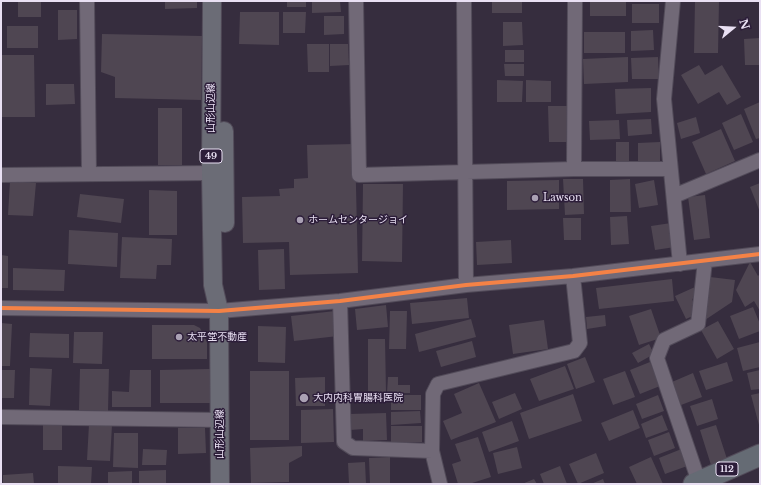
<!DOCTYPE html>
<html>
<head>
<meta charset="utf-8">
<style>
	body { margin:0 }
	#map { position:relative; width:761px; height:485px; overflow:hidden; background:#362d3e; font-family:"Libre Baskerville",serif }
	canvas { display:block }
	.frame { position:absolute; inset:0; border:2px solid #e9e0f3; pointer-events:none }
	.north { position:absolute; left:713px; top:8px; width:40px; height:40px; -webkit-text-stroke:3px #2c1d39; paint-order:stroke; rotate:72deg; font-size:11px; font-weight:700; line-height:16px; text-align:center; color:#e9e0f3 }
	.north::after { content:''; display:block; margin:auto; width:14px; height:18px; background:#e9e0f3; clip-path:polygon(50% 0,100% 100%,50% 72%,0 100%) }
</style>
</head>
<body>
<div id="map">
<canvas width="761" height="485"></canvas>
<div class="frame"></div>
<div class="north">N</div>
</div>
<script>
const context = document.querySelector('canvas').getContext('2d');
context.lineJoin = 'round';
function fill(path, color) { context.fillStyle = color; context.fill(path, 'evenodd'); }
const shape = rows => new Path2D(rows.map(r => 'M' + r).join(''));
function trace(path, color, width, dash) { context.strokeStyle = color; context.lineWidth = width; context.lineCap = dash ? 'butt' : 'round'; context.setLineDash(dash || []); context.stroke(path); }
function drawText(font, color, halo, rows, align = 'center') {
  context.font = font + ' "Libre Baskerville","Noto Sans JP",serif'; context.lineWidth = 3; context.setLineDash([]); context.textBaseline = 'middle'; context.strokeStyle = halo; context.fillStyle = color; for (const [text, x, y, turn = 0] of rows) {
    context.save(); context.translate(x, y); context.rotate((+turn || 0) * Math.PI / 180); context.textAlign = isNaN(turn) ? turn : align; if (halo) context.strokeText(text, 0, 0); context.fillText(text, 0, 0); context.restore();
  }
}
const building = shape([
	[18,1,41,1,41,17,18,17],
	[165,1,197,1,197,8,165,9],
	[287,1,306,1,306,7,287,7],
	[312,1,340,1,341,12,312,13],
	[492,1,522,1,522,13,492,13],
	[590,1,626,1,626,16,590,16],
	[695,1,719,1,718,53,694,53],
	[632,4,659,4,659,23,632,23],
	[58,10,77,10,77,39,58,40],
	[240,12,279,12,279,45,239,44],
	[283,12,306,12,305,33,283,33],
	[324,16,344,16,344,34,324,35],
	[503,22,522,22,523,45,503,46],
	[7,26,38,26,38,48,7,48],
	[653,30,654,50,631,51,631,31],
	[584,32,625,32,625,53,584,53],
	[102,34,202,36,201,100,115,98,115,77,101,72],
	[760,38,760,65,745,65,744,39],
	[307,44,329,44,329,72,308,72],
	[330,44,348,44,349,65,330,66],
	[505,50,524,50,524,62,505,62],
	[1,55,34,55,35,117,1,117],
	[628,57,628,82,584,84,583,59],
	[658,57,659,79,632,79,631,58],
	[504,64,524,64,524,76,505,76],
	[699,65,705,75,722,65,741,97,727,105,719,92,698,104,681,75],
	[497,80,523,81,522,102,497,102],
	[526,80,551,81,551,102,526,102],
	[46,84,74,84,75,104,46,105],
	[651,88,651,112,616,114,615,89],
	[760,102,760,138,756,139,744,109],
	[548,106,569,106,569,142,549,142],
	[158,108,182,108,182,165,158,165],
	[741,114,753,142,734,150,722,123],
	[696,117,700,133,681,139,677,123],
	[651,119,652,134,628,136,627,120],
	[619,120,620,139,590,140,589,121],
	[721,129,735,161,706,174,692,142],
	[616,142,629,142,629,163,616,163],
	[660,142,660,161,638,161,638,143],
	[355,144,358,273,290,275,289,242,243,243,242,197,280,196,279,189,294,188,294,179,308,178,307,145],
	[563,179,583,179,584,214,565,215],
	[630,179,631,212,610,212,610,180],
	[559,180,559,209,507,210,507,181],
	[654,180,658,205,639,208,635,184],
	[10,181,36,183,33,216,8,215],
	[760,183,760,212,750,187],
	[363,184,403,184,402,262,362,261],
	[149,190,177,191,177,235,149,235],
	[80,194,124,199,121,223,77,217],
	[705,195,710,238,694,240,688,197],
	[627,216,629,244,611,245,610,217],
	[563,218,581,218,581,240,564,240],
	[671,223,675,247,655,250,651,226],
	[69,230,118,233,117,267,68,264],
	[122,237,172,239,171,265,157,265,156,279,120,278],
	[511,240,512,263,477,265,476,242],
	[284,249,285,289,259,290,258,250],
	[1,255,8,256,8,288,1,288],
	[750,262,758,276,760,274,760,311,754,301,745,307,736,290],
	[13,268,65,270,64,291,13,290],
	[710,277,735,280,732,302,705,320],
	[672,279,674,301,599,309,596,288],
	[695,287,699,295,692,299,697,314,686,319,675,296],
	[467,298,469,318,412,324,410,303],
	[386,305,388,327,357,330,355,309],
	[753,307,760,324,760,331,739,339,730,316],
	[651,309,661,338,639,345,629,316],
	[335,311,338,336,294,341,291,316],
	[390,311,407,311,406,349,389,349],
	[605,315,606,326,587,329,586,317],
	[471,319,476,337,419,352,415,334],
	[544,320,548,349,513,354,509,325],
	[718,321,734,349,717,359,701,330],
	[1,323,12,324,10,366,1,366],
	[152,325,194,325,200,328,207,342,207,359,152,359],
	[258,326,286,327,285,363,258,362],
	[74,332,103,332,102,364,73,363],
	[30,333,69,334,69,358,29,357],
	[368,339,385,339,386,392,368,391],
	[472,341,476,357,441,367,436,351],
	[760,342,760,367,743,371,737,348],
	[649,344,654,354,638,363,632,353],
	[585,357,595,382,576,389,567,364],
	[650,362,660,386,640,394,630,370],
	[727,362,733,381,706,390,699,371],
	[565,366,574,389,539,401,530,379],
	[30,368,52,369,50,406,29,405],
	[80,369,109,369,108,411,79,410],
	[210,369,210,403,160,403,160,370],
	[1,370,15,370,14,398,1,398],
	[130,370,151,370,151,407,112,407,112,391,129,392],
	[760,370,760,389,751,390,747,373],
	[250,371,289,371,289,440,250,440],
	[625,371,635,397,613,405,603,379],
	[693,373,702,397,681,405,672,382],
	[325,377,325,406,296,406,295,378],
	[388,377,398,377,398,385,410,385,410,393,387,393],
	[479,383,496,422,451,440,443,421,462,413,454,394],
	[515,393,522,409,499,419,492,402],
	[760,393,760,425,759,425,751,395],
	[573,394,582,421,529,439,520,413],
	[391,395,421,395,421,410,391,410],
	[658,395,664,411,642,419,636,404],
	[712,399,718,419,697,426,690,406],
	[333,409,334,442,301,443,301,410],
	[633,410,640,428,609,441,601,423],
	[420,411,421,423,391,425,391,412],
	[386,413,387,440,363,441,363,429,350,430,349,414],
	[662,415,668,430,646,438,641,424],
	[512,421,519,441,489,452,482,432],
	[43,423,62,424,62,450,43,450],
	[89,424,112,425,110,461,87,460],
	[716,425,727,459,711,465,700,430],
	[391,426,422,426,422,442,391,442],
	[178,428,205,428,206,453,178,454],
	[669,432,675,448,654,456,648,440],
	[114,433,138,433,138,468,113,467],
	[478,437,491,477,469,484,458,484,452,464,461,461,455,444],
	[302,446,302,456,289,463,289,482,251,483,250,448],
	[517,447,522,468,498,474,493,453],
	[684,448,690,465,665,474,659,458],
	[143,449,167,450,166,465,142,465],
	[596,453,604,473,578,484,569,464],
	[390,457,390,484,370,484,369,458],
	[651,457,663,484,637,484,629,467],
	[365,462,366,484,349,484,348,463],
	[58,466,92,467,91,484,58,484],
	[560,466,567,484,544,484,540,474],
	[166,470,166,484,139,484,139,471],
	[132,471,132,484,108,484,108,472],
	[33,473,34,484,3,484,3,475],
	[534,479,537,484,522,484],
	[603,479,605,484,591,484]
]);
const minor = shape([
	[87,1,89,174],
	[356,1,359,175,574,169,670,169],
	[464,1,466,285],
	[673,1,664,99,680,264],
	[574,169,575,1],
	[1,175,211,173],
	[674,196,760,160],
	[340,301,344,442,353,448,432,451],
	[1,308,219,311,340,301,466,285,573,276,760,254],
	[1,417,221,420],
	[699,482,657,358,664,340,698,324,705,261],
	[440,484,432,451,433,394,438,384,574,351,580,343,573,276]
]);
const major = shape([
	[212,1,211,173,213,285,219,311,220,484],
	[224,131,225,223]
]);
const highway = shape([
	[694,484,760,455]
]);
const cycleway = shape([
	[1,308,219,311,340,301,466,285,573,276,760,254]
]);
const markers = [
	[535,198,4,"#aaa1b4"],
	[300,220,4,"#aaa1b4"],
	[179,337,4,"#aaa1b4"],
	[304,398,5,"#aaa1b4"]
];
const shields = [
	[211,156,22],
	[727,469,22]
];
const shieldNames = [
	["49",211,156],
	["112",727,469]
];
const streetNames = [
	["山形山辺線",211,108,-90],
	["山形山辺線",220,434,-90]
];
const poiNames = [
	["Lawson",543,198],
	["ホームセンタージョイ",308,220],
	["太平堂不動産",187,337],
	["大内内科胃腸科医院",313,398]
];
fill(building, '#4f4652');
trace(minor, '#524b59', 16);
trace(major, '#524b59', 20);
trace(highway, '#524b59', 23);
trace(minor, '#716977', 14);
trace(major, '#6b6c76', 18);
trace(highway, '#656b74', 21);
trace(cycleway, '#f48246', 4);
for (const [x, y, r, color] of markers) { const dot = new Path2D(); dot.arc(x, y, r, 0, 2 * Math.PI); context.fillStyle = color; context.fill(dot); trace(dot, '#2c1d39', 1.5); }
for (const [x, y, w] of shields) { const box = new Path2D(); box.roundRect(x - w / 2, y - 7, w, 14, 3); context.fillStyle = '#2c1d39'; context.fill(box); trace(box, '#e9e0f3', 1); }
drawText('bold 9px', '#e9e0f3', null, shieldNames);
drawText('10px', '#e9e0f3', '#2c1d39', streetNames);
drawText('10px', '#e9e0f3', '#2c1d39', poiNames, 'left');
</script>
</body>
</html>
